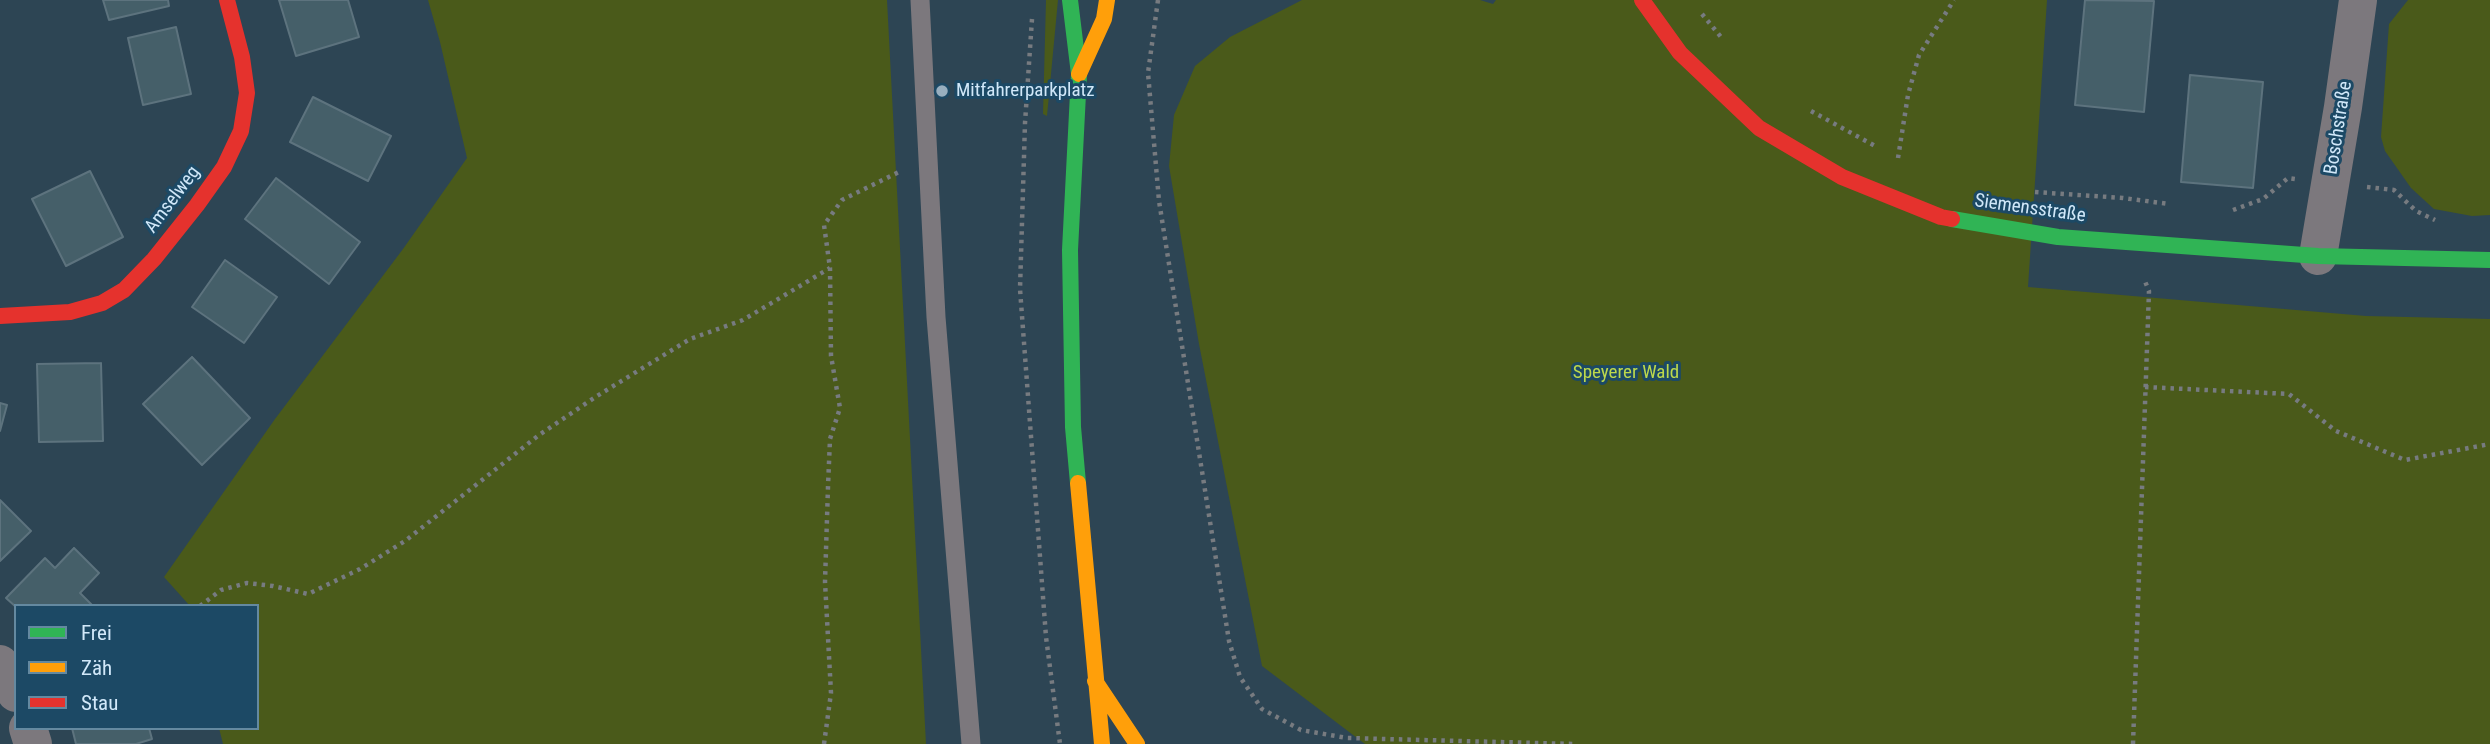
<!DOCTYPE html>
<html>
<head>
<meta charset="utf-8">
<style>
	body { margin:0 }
	#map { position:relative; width:2490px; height:744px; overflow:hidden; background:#2d4554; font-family:"Roboto Condensed",sans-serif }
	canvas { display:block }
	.legend { position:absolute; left:14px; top:604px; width:245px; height:126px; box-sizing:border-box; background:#1c4965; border:2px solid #6489a0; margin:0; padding:9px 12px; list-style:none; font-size:21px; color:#d1e8f9 }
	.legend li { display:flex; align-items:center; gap:14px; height:35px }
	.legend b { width:35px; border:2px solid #6489a0 }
</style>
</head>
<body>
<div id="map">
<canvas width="2490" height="744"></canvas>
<ul class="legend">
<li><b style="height:9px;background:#30b455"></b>Frei</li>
<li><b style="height:9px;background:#ff9f0a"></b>Zäh</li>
<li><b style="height:9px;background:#e5322d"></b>Stau</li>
</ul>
</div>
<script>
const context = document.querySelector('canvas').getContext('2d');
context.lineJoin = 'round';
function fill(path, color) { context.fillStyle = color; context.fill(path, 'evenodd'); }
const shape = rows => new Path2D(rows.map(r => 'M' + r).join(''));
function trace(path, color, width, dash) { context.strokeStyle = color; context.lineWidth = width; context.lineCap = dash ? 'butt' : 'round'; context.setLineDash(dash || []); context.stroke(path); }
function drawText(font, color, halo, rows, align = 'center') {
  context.font = font + ' "Roboto Condensed",sans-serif'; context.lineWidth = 6; context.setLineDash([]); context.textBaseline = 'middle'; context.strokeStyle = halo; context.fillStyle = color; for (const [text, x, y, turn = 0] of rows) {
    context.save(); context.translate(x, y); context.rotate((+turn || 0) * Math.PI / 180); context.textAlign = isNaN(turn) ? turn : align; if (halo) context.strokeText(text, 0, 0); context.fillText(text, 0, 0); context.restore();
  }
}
const green = shape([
	[428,0,887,0,926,744,223,744,219,728,257,728,257,606,190,606,164,577,275,419,403,249,467,158,440,42],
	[1046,0,1058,0,1047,116,1043,114],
	[1302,0,1480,0,1493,4,1496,0,2047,0,2028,287,2366,316,2490,319,2490,744,1365,744,1262,666,1199,344,1169,166,1174,115,1195,66,1230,37],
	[2408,0,2490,0,2490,215,2472,216,2434,209,2411,188,2385,151,2381,137,2389,24]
]);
const building = shape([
	[103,0,168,0,169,6,109,20,103,0],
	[279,0,348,0,359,37,296,56,279,0],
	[2085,0,2154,1,2144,112,2075,105,2085,0],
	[176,27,191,94,143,105,128,38,176,27],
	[2190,75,2263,82,2253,188,2181,182,2190,75],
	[313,97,391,136,368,181,290,142,313,97],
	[90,171,123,237,66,266,32,199,90,171],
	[276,178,360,242,329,284,245,219,276,178],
	[225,260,277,297,244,343,192,307,225,260],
	[192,357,250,418,202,465,143,404,192,357],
	[101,363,103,441,39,442,37,364,101,363],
	[0,403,7,405,0,431,0,403],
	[0,500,31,531,0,561,0,500],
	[74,548,99,573,80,593,93,606,16,607,6,598,45,558,55,568,74,548],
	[72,728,149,728,152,739,136,744,76,744,72,728]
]);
const path = shape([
	[1158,0,1148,73,1159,201,1229,641,1240,677,1262,709,1301,730,1347,738,1575,744],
	[1702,14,1721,37],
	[1032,19,1025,123,1020,289,1046,637,1060,744],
	[1811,111,1877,147],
	[1898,158,1908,95,1919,55,1954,0],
	[2367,187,2394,190,2416,211,2435,220],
	[2035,192,2123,198,2169,204],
	[2233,210,2263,199,2288,178,2295,179],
	[2145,387,2289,394,2336,431,2405,460,2490,444],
	[200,606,221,590,247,583,273,586,308,594,360,569,405,541,539,435,597,396,690,339,743,320,830,268],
	[824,744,831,693,825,582,828,487,830,439,840,408,831,356,830,268,824,225,842,200,901,171],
	[2133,744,2149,291,2144,279]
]);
const lane = shape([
	[920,0,936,317,971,744]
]);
const street = shape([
	[2318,256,2343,107,2358,0],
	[0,664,16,693],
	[28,728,33,744]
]);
const fast = shape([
	[1070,0,1079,74,1070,250,1073,427,1078,483],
	[1952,219,2058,237,2318,256,2490,260]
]);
const slow = shape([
	[1079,74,1104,19,1107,0],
	[1078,483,1102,744],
	[1095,681,1137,744]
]);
const jam = shape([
	[1642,0,1680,53,1759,128,1842,177,1941,217,1952,219],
	[0,316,70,312,102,303,124,290,154,259,197,205,224,167,241,131,247,93,242,57,227,0]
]);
const markers = [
	[942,91,7,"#98afbf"]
];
const poiNames = [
	["Mitfahrerparkplatz",956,91]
];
const streetNames = [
	["Boschstraße",2339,128,-81],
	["Amselweg",173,200,-53],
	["Siemensstraße",2030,209,8]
];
const parkNames = [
	["Speyerer Wald",1626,373]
];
fill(green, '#4a5a1a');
fill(building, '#455f69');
trace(building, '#5d737e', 2);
trace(path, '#777b80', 4.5, [3.5, 5]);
trace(lane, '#7c787d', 19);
trace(street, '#7c787d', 38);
trace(fast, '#30b455', 16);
trace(slow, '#ff9f0a', 16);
trace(jam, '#e5322d', 16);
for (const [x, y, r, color] of markers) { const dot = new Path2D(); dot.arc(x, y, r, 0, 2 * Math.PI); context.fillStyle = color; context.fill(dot); trace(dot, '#1c4965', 2.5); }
drawText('19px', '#d1e8f9', '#1c4965', poiNames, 'left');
drawText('19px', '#d1e8f9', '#1c4965', streetNames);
drawText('19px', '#bdd94c', '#1c4965', parkNames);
</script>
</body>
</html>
